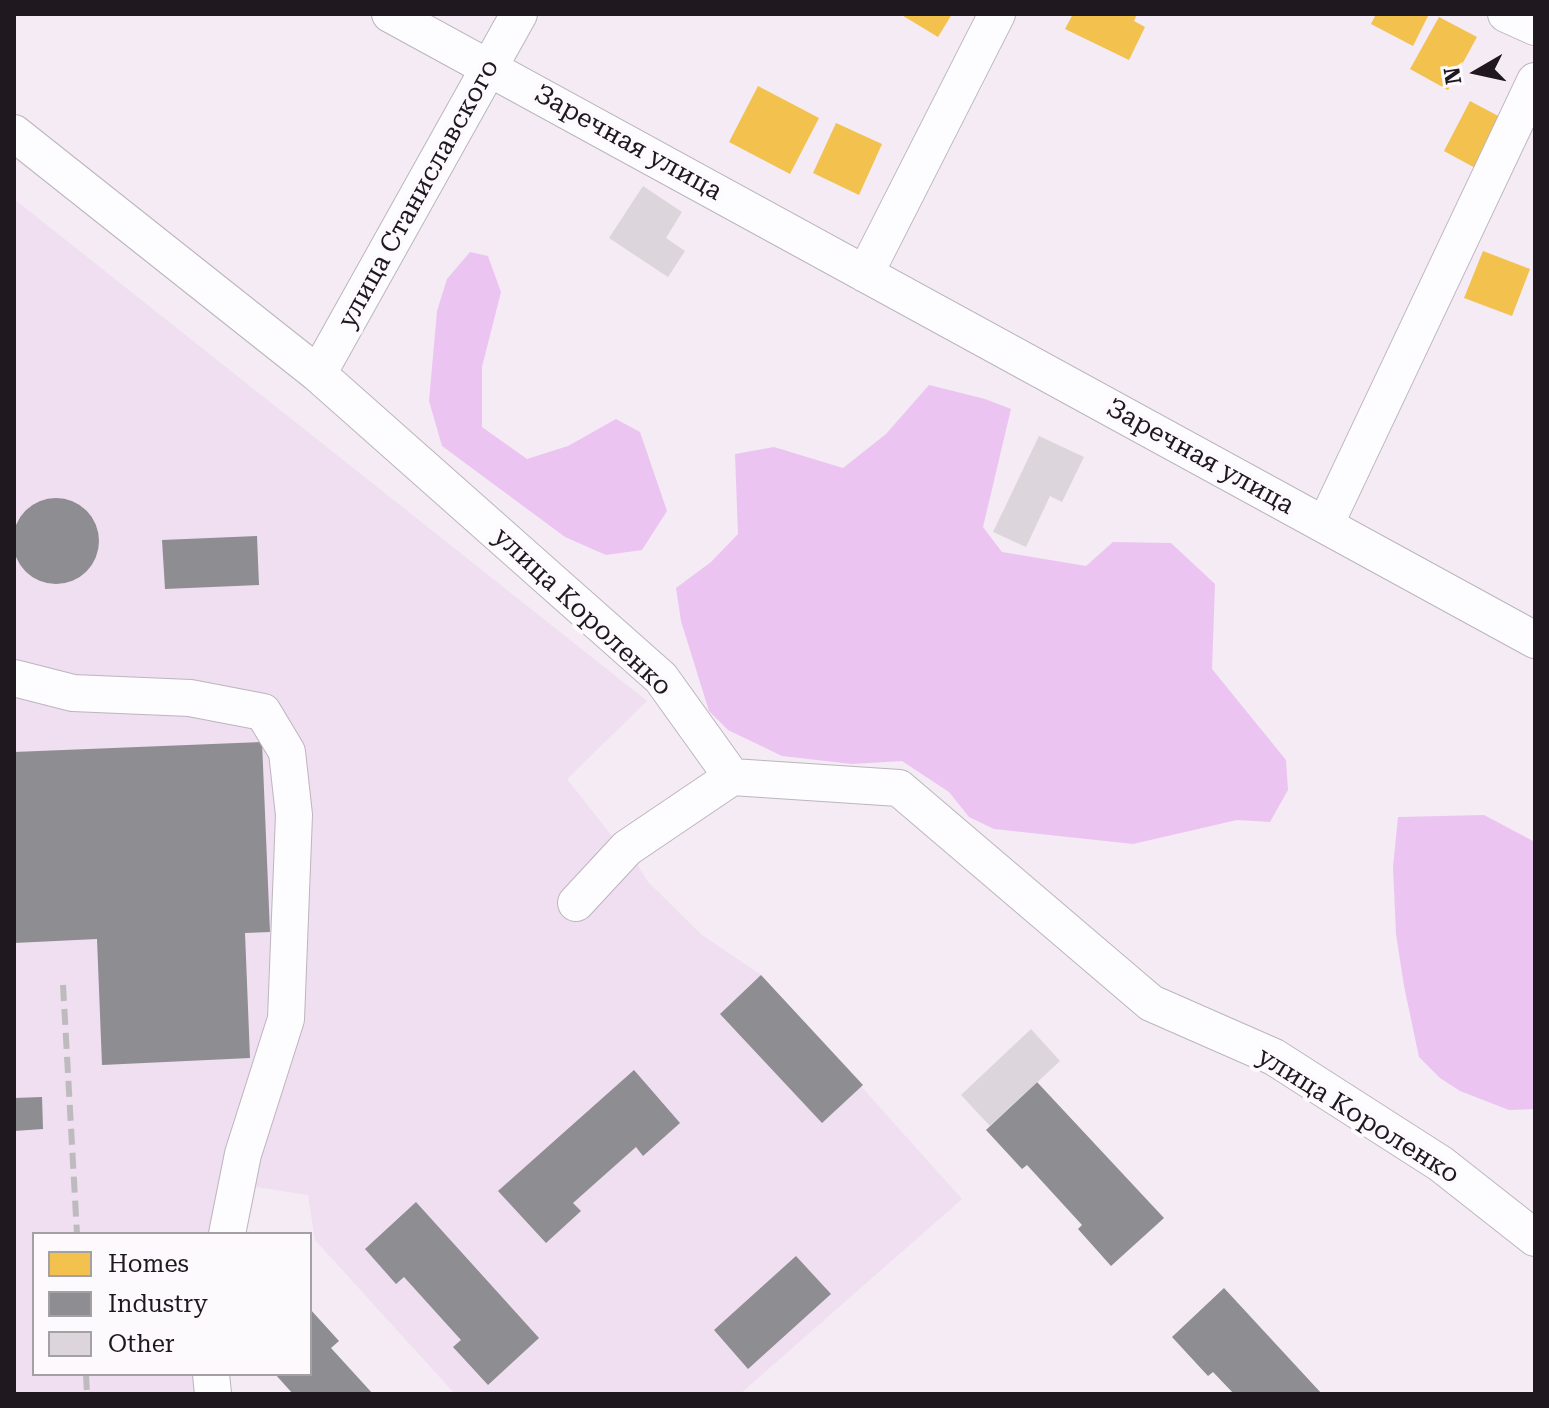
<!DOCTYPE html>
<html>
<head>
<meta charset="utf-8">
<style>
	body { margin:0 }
	#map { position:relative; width:1549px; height:1408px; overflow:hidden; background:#f4ebf5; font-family:"Roboto Serif",serif }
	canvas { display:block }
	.frame { position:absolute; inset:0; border:16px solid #1f191f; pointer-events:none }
	.legend { position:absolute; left:32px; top:1232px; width:280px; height:144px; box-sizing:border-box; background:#fdfafd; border:2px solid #a4a0a4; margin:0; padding:10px 14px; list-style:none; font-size:24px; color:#1f191f }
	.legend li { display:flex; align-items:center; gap:16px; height:40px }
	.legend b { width:40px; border:2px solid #a4a0a4 }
	.north { position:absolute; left:1437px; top:32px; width:80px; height:80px; -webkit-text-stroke:6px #fdfafd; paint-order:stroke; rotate:261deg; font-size:22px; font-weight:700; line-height:32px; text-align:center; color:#1f191f }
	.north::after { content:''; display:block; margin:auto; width:28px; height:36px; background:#1f191f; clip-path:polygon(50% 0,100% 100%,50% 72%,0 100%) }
</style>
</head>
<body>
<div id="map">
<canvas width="1549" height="1408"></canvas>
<div class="frame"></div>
<ul class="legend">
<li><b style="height:22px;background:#f2c14e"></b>Homes</li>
<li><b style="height:22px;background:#8d8d92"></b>Industry</li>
<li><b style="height:22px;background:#dcd5dc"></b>Other</li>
</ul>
<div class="north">N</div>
</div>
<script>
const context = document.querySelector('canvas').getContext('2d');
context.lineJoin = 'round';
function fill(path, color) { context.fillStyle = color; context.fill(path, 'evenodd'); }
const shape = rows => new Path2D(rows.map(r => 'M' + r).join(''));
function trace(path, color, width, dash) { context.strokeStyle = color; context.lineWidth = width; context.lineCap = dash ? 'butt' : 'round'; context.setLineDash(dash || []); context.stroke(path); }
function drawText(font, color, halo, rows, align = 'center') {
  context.font = font + ' "Roboto Serif",serif'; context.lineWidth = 8; context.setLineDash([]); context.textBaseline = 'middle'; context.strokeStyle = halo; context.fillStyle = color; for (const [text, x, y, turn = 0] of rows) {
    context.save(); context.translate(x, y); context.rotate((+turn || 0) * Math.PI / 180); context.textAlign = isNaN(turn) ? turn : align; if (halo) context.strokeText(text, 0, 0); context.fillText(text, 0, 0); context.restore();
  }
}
const built = shape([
	[14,199,647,701,567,779,611,835,627,848,648,882,702,935,761,975,962,1199,740,1394,455,1394,315,1240,308,1195,256,1187,246,1234,34,1234,34,1374,227,1374,228,1394,14,1394]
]);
const forest = shape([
	[470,252,488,256,501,292,482,367,482,427,527,459,568,446,616,419,640,432,667,511,642,550,606,555,565,537,442,446,429,401,437,311,447,279],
	[929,385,985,399,1011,409,983,527,1002,552,1086,566,1113,542,1171,543,1215,584,1212,669,1286,760,1288,790,1270,822,1237,820,1133,844,994,829,969,817,949,792,902,761,852,764,782,756,728,730,709,711,681,621,676,588,711,562,738,534,735,454,774,447,843,468,886,434],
	[1484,815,1535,842,1535,1109,1509,1110,1460,1091,1440,1078,1419,1057,1404,986,1396,934,1393,867,1398,817]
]);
const homes = shape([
	[900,14,952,14,938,37],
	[1073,14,1137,14,1134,21,1145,27,1129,60,1065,29],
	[1376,14,1429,14,1413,46,1371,24],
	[1439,17,1477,37,1448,90,1410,69],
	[758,86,819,118,790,174,729,142],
	[1470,101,1504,119,1477,169,1444,151],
	[836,123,882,144,859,195,813,173],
	[1483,251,1530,269,1512,316,1464,298]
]);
const industry = shape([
	'13 541a43 43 0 1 1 86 0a43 43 0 1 1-86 0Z',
	[257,536,259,585,165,589,162,540],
	[262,742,270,932,245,933,250,1058,102,1065,97,939,14,943,14,752],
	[761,975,863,1085,822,1123,720,1014],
	[634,1070,680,1123,643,1156,636,1147,573,1203,581,1211,546,1243,498,1191],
	[1037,1082,1164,1218,1111,1266,1078,1229,1082,1225,1027,1165,1022,1169,986,1130],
	[42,1097,43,1129,14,1131,14,1098],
	[416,1202,539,1338,488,1385,453,1347,461,1340,404,1277,396,1284,365,1249],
	[796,1256,831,1294,748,1369,714,1330],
	[1224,1288,1322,1394,1234,1394,1213,1372,1208,1376,1172,1337],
	[310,1309,339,1341,331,1348,373,1394,293,1394,275,1374,310,1374]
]);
const building = shape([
	[643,186,682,212,666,238,685,251,668,277,609,238],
	[1039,436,1084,457,1062,502,1050,496,1026,547,993,532],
	[1031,1029,1060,1061,990,1126,961,1095]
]);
const minor = shape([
	[390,14,1535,640],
	[1506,14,1535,27],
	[14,133,318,374,661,678,732,777,899,788,1151,1003,1274,1057,1441,1164,1535,1238],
	[865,274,997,14],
	[318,374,519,14],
	[1325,525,1535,81],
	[14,678,73,693,190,698,263,712,287,752,294,815,286,1019,243,1154,227,1234],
	[576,903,627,848,732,777],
	[211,1374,213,1394]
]);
const rail = shape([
	[63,985,77,1234],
	[86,1374,87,1394]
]);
const streetNames = [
	["Заречная улица",628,143,29],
	["улица Станиславского",419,194,-61],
	["Заречная улица",1200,457,29],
	["улица Короленко",582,612,43],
	["улица Короленко",1358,1116,32]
];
fill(built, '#efdff0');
fill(forest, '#ecc4f1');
fill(homes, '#f2c14e');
fill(industry, '#8d8d92');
fill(building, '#dcd5dc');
trace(minor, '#bcb5bd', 38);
trace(minor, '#fdfcfe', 36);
trace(rail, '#bebbbe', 6, [16, 8]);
drawText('26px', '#1f191f', '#fdfafd', streetNames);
</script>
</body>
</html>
